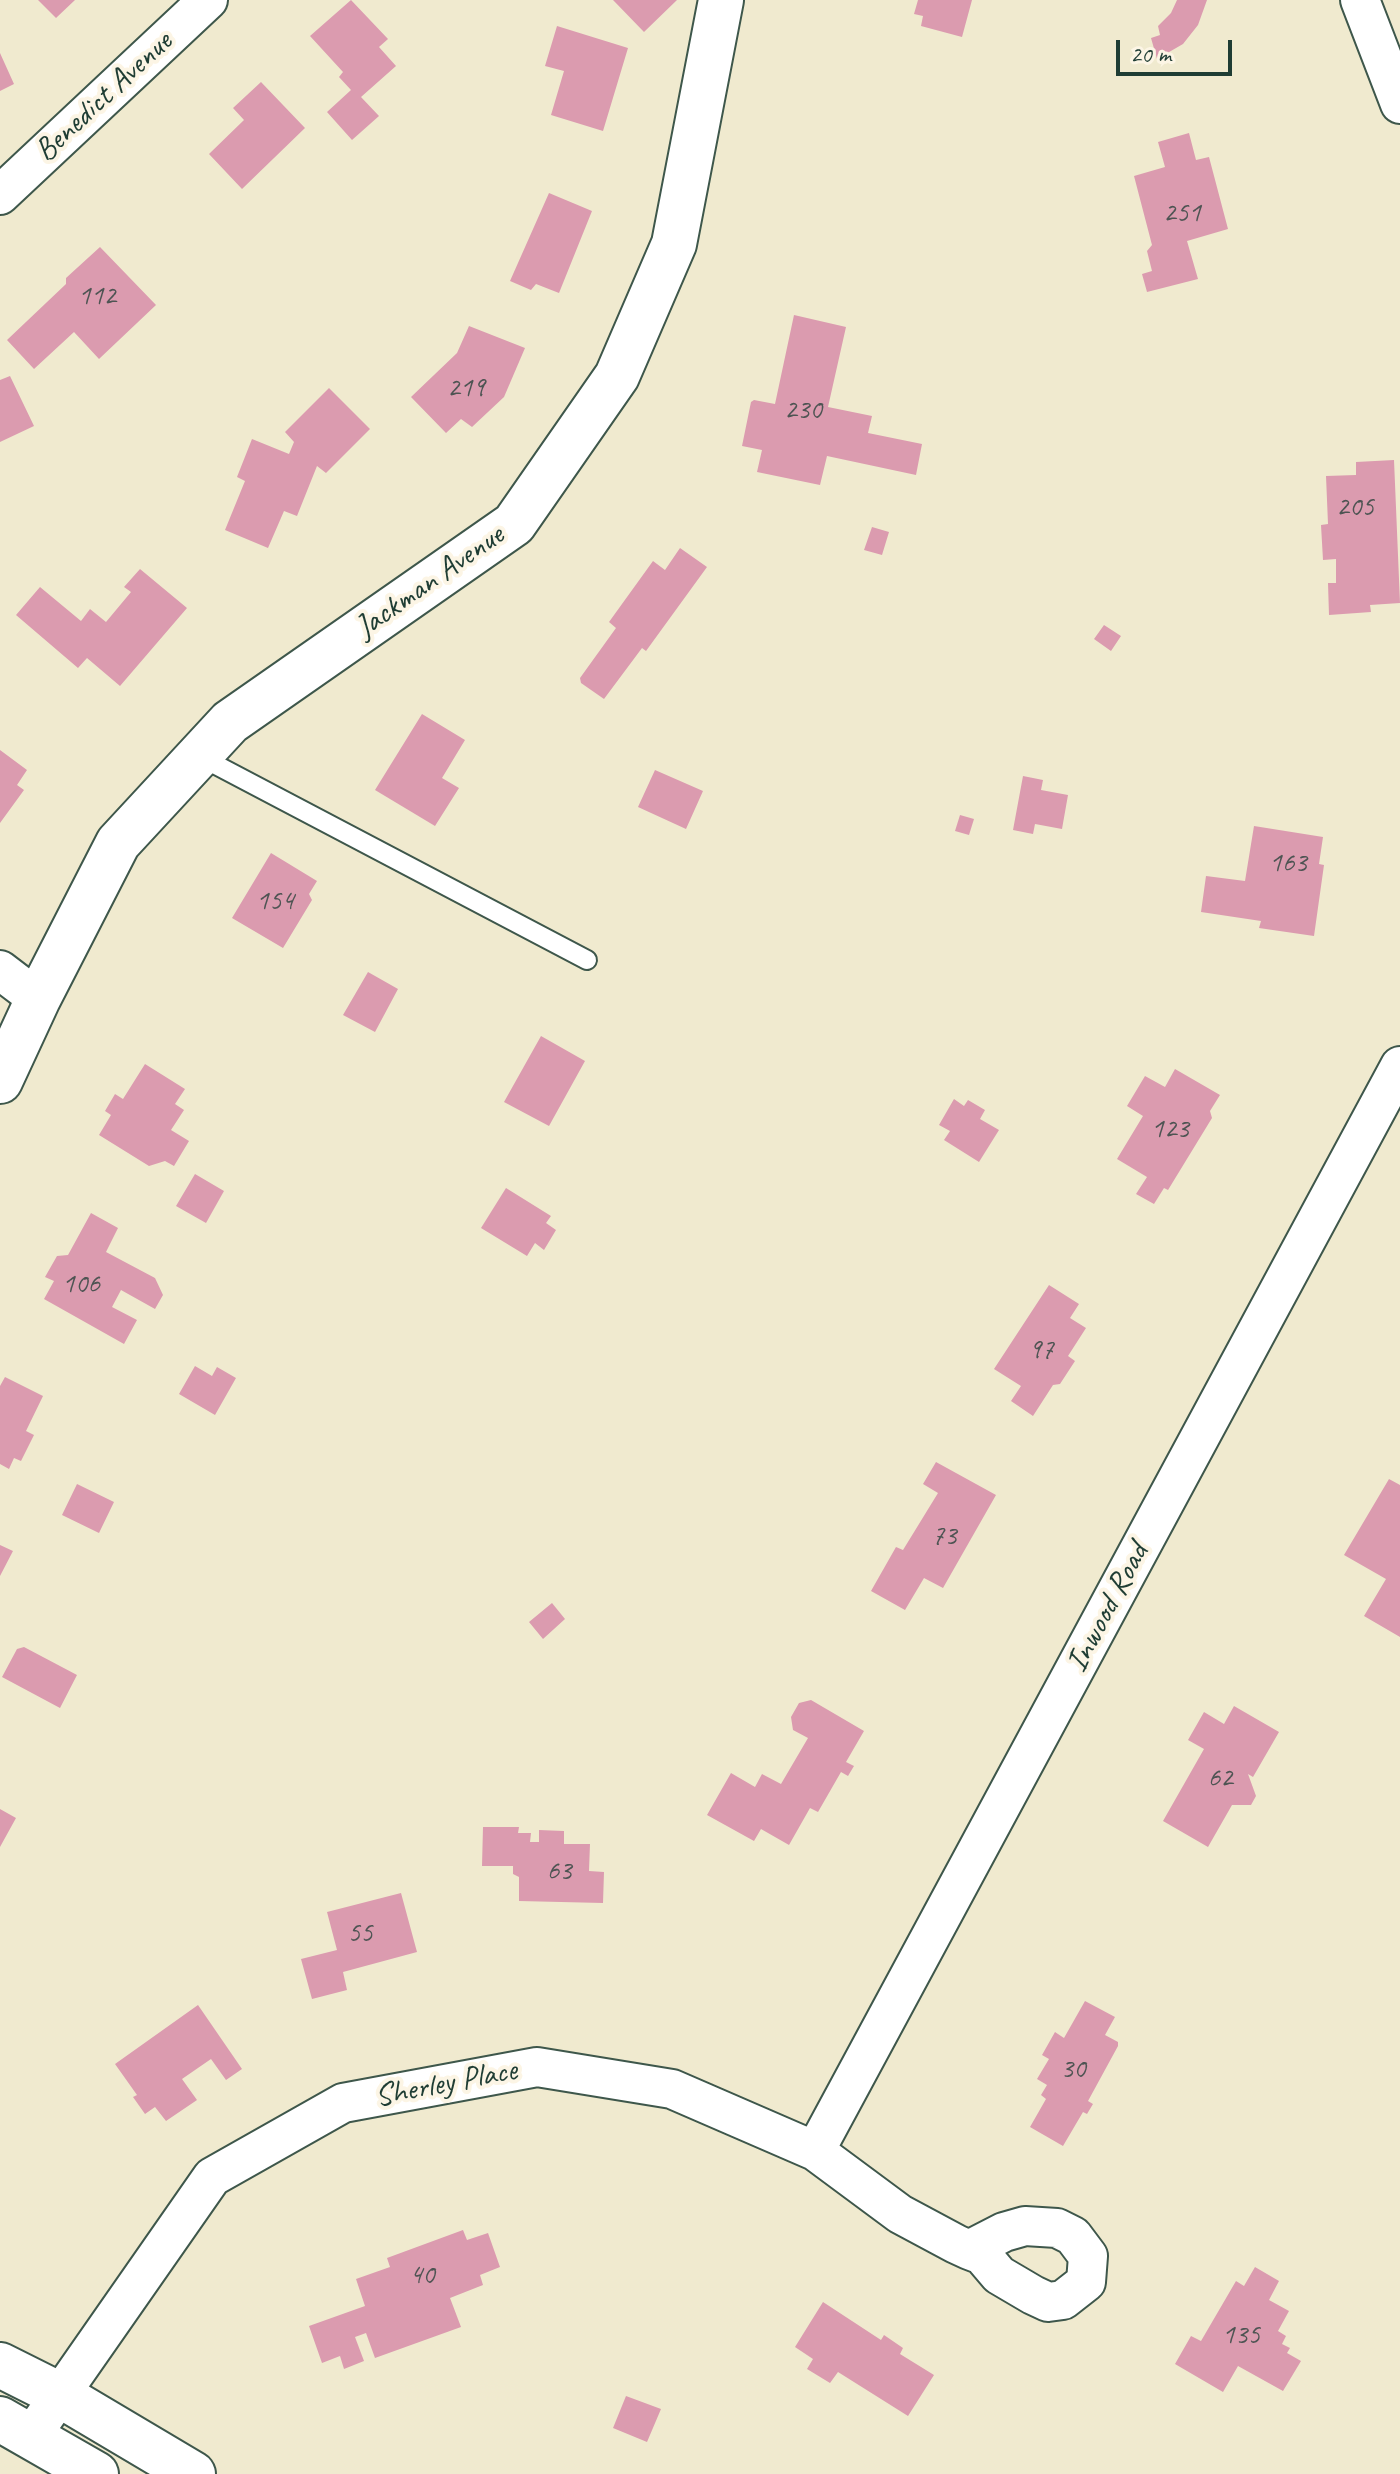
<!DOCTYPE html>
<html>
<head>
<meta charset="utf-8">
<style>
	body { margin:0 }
	#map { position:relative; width:1400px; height:2474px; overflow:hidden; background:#f0eacf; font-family:Caveat,sans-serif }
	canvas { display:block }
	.scale { position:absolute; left:1116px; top:40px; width:116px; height:36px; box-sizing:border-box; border:4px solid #1f3d34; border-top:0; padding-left:10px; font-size:24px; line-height:28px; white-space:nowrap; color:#1f3d34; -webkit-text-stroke:6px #fcf5e5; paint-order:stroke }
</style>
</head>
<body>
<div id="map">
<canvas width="1400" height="2474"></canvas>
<div class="scale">20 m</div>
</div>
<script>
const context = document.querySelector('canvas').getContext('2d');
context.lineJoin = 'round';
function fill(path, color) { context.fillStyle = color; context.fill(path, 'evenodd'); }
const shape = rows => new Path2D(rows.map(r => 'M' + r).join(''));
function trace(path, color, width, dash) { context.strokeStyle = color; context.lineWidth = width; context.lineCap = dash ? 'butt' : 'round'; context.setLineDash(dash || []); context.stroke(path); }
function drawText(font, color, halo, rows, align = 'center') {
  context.font = font + ' Caveat,sans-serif'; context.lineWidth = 8; context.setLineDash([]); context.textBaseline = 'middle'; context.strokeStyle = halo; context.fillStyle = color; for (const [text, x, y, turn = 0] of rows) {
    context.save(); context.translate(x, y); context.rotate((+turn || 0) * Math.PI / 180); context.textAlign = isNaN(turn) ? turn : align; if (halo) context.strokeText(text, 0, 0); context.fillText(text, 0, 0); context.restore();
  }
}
const building = shape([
	[38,0,75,0,56,18],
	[351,0,388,39,379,47,396,66,361,97,379,116,352,140,327,112,351,90,339,77,343,72,310,36],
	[613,0,677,0,644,32],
	[918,0,972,0,962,37,921,26,923,16,914,14],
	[1177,0,1207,0,1198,25,1183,44,1157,59,1151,38,1160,35,1158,26,1171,13],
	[557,26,628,48,603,131,551,115,564,71,545,66],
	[0,53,14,84,0,91],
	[261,82,305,128,242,189,209,154,244,120,233,108],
	[1189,133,1196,160,1209,157,1228,229,1187,241,1198,279,1147,292,1142,274,1152,271,1147,251,1152,245,1134,176,1165,167,1158,142],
	[549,193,592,211,559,293,536,284,531,290,510,281],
	[100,247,156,305,99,359,74,332,34,369,7,340,66,284,66,278],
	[794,315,846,327,828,407,872,416,868,433,922,444,916,475,827,456,820,485,757,472,762,450,742,446,751,402,754,400,775,404],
	[469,326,525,348,504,397,472,427,461,419,446,433,411,397,457,353],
	[10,376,34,426,0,442,0,380],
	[329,388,370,429,326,473,317,466,297,516,284,511,268,548,225,530,245,481,237,477,252,439,289,454,294,442,285,432],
	[1394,460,1400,603,1370,605,1371,612,1329,615,1328,583,1336,583,1336,559,1323,560,1321,525,1328,524,1326,476,1356,475,1356,462],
	[872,527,889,532,882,555,864,550],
	[680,548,707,567,646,651,642,648,604,699,581,683,580,678,616,628,609,622,653,561,665,570],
	[140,569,187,608,120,686,87,658,78,668,16,615,40,587,81,621,90,609,106,622,131,592,124,587],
	[1104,625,1121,636,1111,651,1094,639],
	[422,714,465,740,442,778,459,788,435,826,375,790],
	[0,750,27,770,17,785,24,790,0,823],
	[655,770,703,791,686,829,638,807],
	[1023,776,1043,780,1041,790,1068,795,1062,829,1035,824,1033,834,1013,830],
	[960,815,974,819,969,835,955,831],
	[1254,826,1323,837,1319,864,1324,865,1314,936,1259,928,1261,921,1201,912,1206,876,1245,881],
	[271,853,317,881,309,894,312,900,283,948,232,918],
	[368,972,398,989,375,1032,343,1015],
	[541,1036,585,1061,549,1126,504,1102],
	[145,1064,185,1089,175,1104,184,1110,171,1130,189,1141,174,1166,165,1161,149,1166,99,1135,111,1115,105,1111,115,1094,123,1099],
	[1175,1069,1220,1095,1210,1111,1212,1118,1168,1190,1164,1188,1154,1204,1136,1194,1147,1177,1117,1159,1143,1116,1127,1106,1145,1076,1165,1087],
	[954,1099,964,1106,968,1100,985,1110,980,1119,999,1130,979,1162,944,1140,950,1131,939,1125],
	[195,1174,224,1191,206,1223,176,1206],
	[506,1188,551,1216,546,1223,556,1230,544,1250,535,1243,527,1256,481,1228],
	[91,1213,118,1228,106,1252,155,1278,163,1295,155,1309,121,1290,112,1307,137,1320,124,1344,44,1299,54,1281,45,1277,57,1256,68,1255],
	[1049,1285,1079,1304,1070,1318,1086,1328,1068,1356,1075,1361,1060,1384,1053,1385,1033,1416,1011,1401,1021,1386,994,1369],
	[195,1366,212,1376,217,1367,236,1378,215,1415,179,1394],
	[5,1377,43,1396,26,1431,34,1435,21,1461,14,1458,9,1469,0,1464,0,1386],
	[936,1462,996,1495,943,1588,924,1578,905,1610,871,1591,896,1547,903,1550,938,1493,923,1484],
	[1389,1479,1400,1485,1400,1637,1364,1616,1386,1579,1344,1555],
	[77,1484,114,1502,99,1533,62,1515],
	[0,1545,13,1551,0,1576],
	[552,1603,565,1619,543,1639,529,1622],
	[24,1647,77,1675,60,1708,2,1677,17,1649],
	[811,1700,864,1731,846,1762,854,1766,848,1776,841,1772,818,1812,810,1808,789,1845,761,1829,754,1841,707,1815,731,1773,755,1787,762,1774,781,1784,808,1738,793,1730,791,1717,799,1703],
	[1234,1706,1279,1732,1253,1777,1248,1774,1256,1796,1251,1805,1232,1805,1208,1847,1163,1821,1204,1749,1188,1740,1204,1712,1224,1724],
	[0,1809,16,1818,0,1847],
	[483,1827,519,1827,518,1833,531,1833,530,1842,539,1842,539,1830,564,1831,564,1844,590,1844,589,1871,604,1872,603,1903,519,1901,519,1877,513,1874,513,1866,482,1866],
	[401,1893,417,1952,343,1972,347,1990,312,1999,301,1959,337,1950,327,1912],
	[1085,2001,1115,2017,1105,2035,1118,2042,1118,2046,1088,2101,1093,2104,1087,2114,1083,2112,1063,2146,1030,2127,1046,2099,1041,2095,1047,2085,1037,2079,1049,2059,1042,2055,1055,2032,1064,2038],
	[198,2005,242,2069,226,2080,211,2059,182,2079,197,2100,166,2121,155,2107,145,2114,133,2097,137,2095,115,2064],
	[463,2230,467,2240,488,2233,500,2267,480,2275,483,2285,450,2298,461,2327,375,2358,366,2333,355,2337,364,2361,344,2369,340,2356,322,2363,309,2326,365,2306,356,2279,390,2267,387,2258],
	[1255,2267,1279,2281,1269,2300,1289,2311,1278,2331,1286,2336,1282,2344,1290,2348,1287,2353,1301,2361,1283,2391,1238,2366,1223,2392,1175,2364,1191,2336,1201,2341,1236,2281,1244,2286],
	[823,2302,881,2340,884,2335,903,2348,900,2354,934,2375,908,2416,838,2372,830,2383,807,2369,813,2359,795,2347],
	[626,2396,661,2409,647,2442,613,2428]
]);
const service = shape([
	[199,756,587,960]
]);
const minor = shape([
	[1360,0,1400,104],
	[0,195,208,0],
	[0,970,38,999],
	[815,2151,1400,1066],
	[32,2435,212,2177,343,2103,537,2067,672,2089,815,2151,900,2214,956,2244,969,2250,982,2255,999,2275,1033,2295,1048,2302,1063,2300,1086,2282,1088,2256,1073,2236,1057,2228,1025,2226,1004,2232,969,2250]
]);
const tertiary = shape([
	[0,1081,38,999,118,843,230,722,514,524,617,376,674,244,721,0]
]);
const secondary = shape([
	[0,2365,60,2395,193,2474],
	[0,2419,96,2474]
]);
const numberNames = [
	["251",1182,214],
	["112",97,297],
	["219",466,389],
	["230",803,411],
	["205",1355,508],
	["163",1288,864],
	["154",275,902],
	["123",1170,1130],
	["106",81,1285],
	["97",1041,1351],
	["73",944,1537],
	["62",1220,1779],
	["63",559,1872],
	["55",360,1934],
	["30",1073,2070],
	["40",422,2276],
	["135",1241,2336]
];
const streetNames = [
	["Benedict Avenue",104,97,-43],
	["Jackman Avenue",430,582,-35],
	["Inwood Road",1108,1608,-62],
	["Sherley Place",446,2084,-11]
];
fill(building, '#db9baf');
trace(service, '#3e574b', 22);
trace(minor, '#3e574b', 42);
trace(tertiary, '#3e574b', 48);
trace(secondary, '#3e574b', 48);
trace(service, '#fff', 18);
trace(minor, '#fff', 38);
trace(tertiary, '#fff', 44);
trace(secondary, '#fff', 44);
drawText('28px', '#4e5453', null, numberNames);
drawText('32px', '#1f3d34', '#fcf5e5', streetNames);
</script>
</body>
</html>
